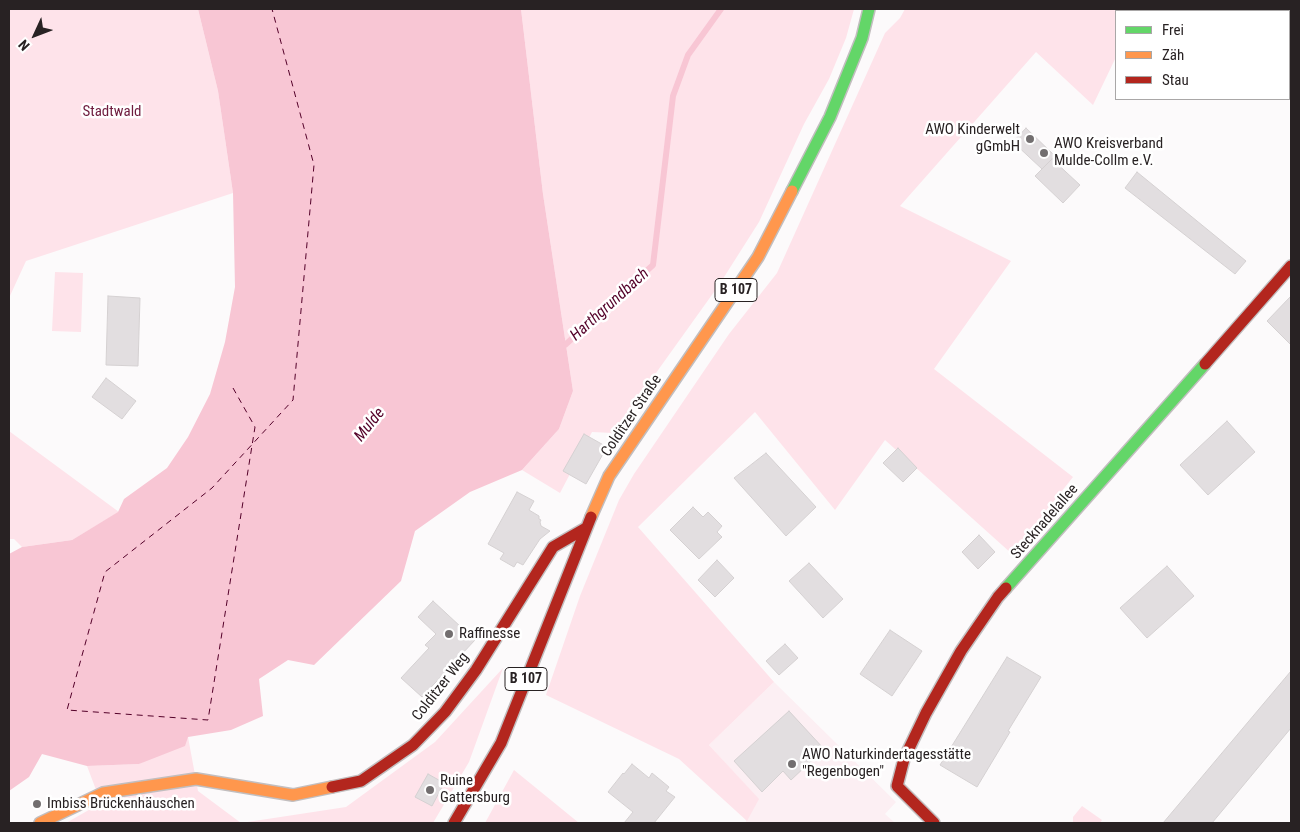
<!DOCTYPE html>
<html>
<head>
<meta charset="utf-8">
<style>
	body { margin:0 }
	#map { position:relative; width:1300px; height:832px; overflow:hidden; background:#fcfafb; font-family:"Roboto Condensed",sans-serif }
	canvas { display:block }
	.frame { position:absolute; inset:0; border:10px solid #282223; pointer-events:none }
	.legend { position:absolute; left:1115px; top:10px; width:175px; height:90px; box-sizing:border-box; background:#fff; border:1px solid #a9a7a7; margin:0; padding:6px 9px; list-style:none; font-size:15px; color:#282223 }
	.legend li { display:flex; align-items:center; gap:10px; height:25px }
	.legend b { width:25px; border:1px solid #a9a7a7 }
	.north { position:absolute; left:10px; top:10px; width:50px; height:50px; -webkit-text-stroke:4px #fff; paint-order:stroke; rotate:227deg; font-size:14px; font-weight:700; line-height:20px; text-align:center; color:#282223 }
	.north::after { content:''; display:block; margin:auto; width:18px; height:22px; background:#282223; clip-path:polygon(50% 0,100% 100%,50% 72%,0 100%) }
</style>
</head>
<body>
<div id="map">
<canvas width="1300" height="832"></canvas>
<div class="frame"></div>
<ul class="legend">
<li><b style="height:6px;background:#63d668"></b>Frei</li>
<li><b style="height:6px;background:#ff974d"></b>Zäh</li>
<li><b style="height:6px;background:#b3261e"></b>Stau</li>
</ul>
<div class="north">N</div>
</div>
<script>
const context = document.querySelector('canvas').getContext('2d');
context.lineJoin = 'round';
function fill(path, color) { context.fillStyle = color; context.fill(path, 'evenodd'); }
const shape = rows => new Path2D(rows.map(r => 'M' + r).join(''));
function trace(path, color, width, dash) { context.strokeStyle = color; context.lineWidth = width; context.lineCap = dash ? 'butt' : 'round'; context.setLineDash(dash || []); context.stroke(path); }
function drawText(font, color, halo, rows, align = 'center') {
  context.font = font + ' "Roboto Condensed",sans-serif'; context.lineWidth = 5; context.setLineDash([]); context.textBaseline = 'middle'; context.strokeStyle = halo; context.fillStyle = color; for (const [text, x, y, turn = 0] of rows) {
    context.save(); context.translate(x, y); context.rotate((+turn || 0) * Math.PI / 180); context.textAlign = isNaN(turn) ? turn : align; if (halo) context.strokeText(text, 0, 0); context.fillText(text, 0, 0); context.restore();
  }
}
const built = shape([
	[774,682,896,802,885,814,895,823,745,823,758,799,709,745]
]);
const green = shape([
	[9,9,198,9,218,91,233,193,26,261,9,298],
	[521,9,854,9,846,38,829,79,804,124,759,222,719,285,613,433,592,432,560,493,522,470,559,429,573,391,543,194],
	[905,9,1139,9,1138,11,1116,11,1116,57,1093,105,1036,52,900,206,1011,261,934,369,1073,477,1012,554,885,440,835,510,755,412,638,527,774,682,709,745,759,799,747,821,679,759,546,695,580,596,619,500,634,474,729,334,777,273,885,33,900,18],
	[55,272,83,273,81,332,52,331],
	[9,431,119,512,72,540,22,547,14,539,9,539],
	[503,668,469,762,433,823,241,823,346,807,435,742],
	[188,737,198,791,241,823,66,823,101,803,87,766,139,764],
	[514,770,579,823,485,823],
	[1082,806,1102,820,1100,823,1073,823,1073,817]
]);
const water = shape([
	[198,9,521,9,543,194,573,391,559,429,522,470,470,492,415,531,401,581,314,665,288,660,259,679,263,716,231,730,188,737,185,746,139,764,87,766,42,754,29,777,9,791,9,554,22,547,72,540,118,512,124,499,167,468,188,437,210,394,225,342,235,287,233,193,218,91]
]);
const stream = shape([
	[557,348,565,345,653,265,673,96,688,55,721,9]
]);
const ferry = shape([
	[233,388,255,427,208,720,67,710,105,572,212,488,293,400,314,165,272,9]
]);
const building = shape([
	[1026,128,1055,156,1042,169,1013,142,1026,128],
	[1052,159,1080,185,1063,203,1035,176,1052,159],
	[1137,172,1246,261,1235,274,1125,188,1137,172],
	[108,296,140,298,138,366,106,365,108,296],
	[1291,296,1291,345,1267,321,1291,296],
	[106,378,136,401,122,419,92,397,106,378],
	[1227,421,1255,452,1208,495,1180,465,1227,421],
	[584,434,607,447,586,484,563,471,584,434],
	[898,448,917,468,903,482,883,463,898,448],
	[766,453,816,507,786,536,734,478,766,453],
	[517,492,534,501,529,510,539,516,539,519,541,520,540,522,541,526,550,531,540,539,523,565,517,562,514,567,500,559,504,553,488,544,517,492],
	[693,507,703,517,708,512,722,526,717,532,722,537,699,559,670,530,693,507],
	[979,535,995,552,978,569,962,552,979,535],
	[717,560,734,578,715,597,698,580,717,560],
	[809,563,843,599,823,618,789,581,809,563],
	[1167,566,1194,596,1147,638,1120,608,1167,566],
	[433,601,475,640,422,697,401,678,429,648,425,645,436,634,418,617,433,601],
	[890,630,922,651,892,696,860,674,890,630],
	[785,644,798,658,779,675,766,661,785,644],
	[1007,657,1041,677,1008,731,1010,732,977,787,940,765,1007,657],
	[1291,671,1291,728,1217,817,1212,823,1163,823,1291,671],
	[789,711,824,749,791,780,783,771,762,792,734,761,789,711],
	[632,764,649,778,652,773,669,787,666,791,675,797,654,823,624,823,633,812,608,792,623,773,624,774,632,764],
	[428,774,444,783,432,806,415,797,428,774]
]);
const fast = shape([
	[792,191,830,117,862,38,869,9],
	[1006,588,1205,364]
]);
const slow = shape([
	[591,517,609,476,758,257,792,191],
	[40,823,103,793,196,779,293,795,332,787]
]);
const jam = shape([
	[1205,364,1291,266],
	[332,787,361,781,413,745,445,712,476,670,553,547,586,528],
	[454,823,501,743,591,517],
	[934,823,897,786,904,759,926,713,961,651,998,597,1006,588]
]);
const markers = [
	[1030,139,5,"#726e6f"],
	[1044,153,5,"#726e6f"],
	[449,634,5,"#726e6f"],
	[792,764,5,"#726e6f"],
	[430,790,5,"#726e6f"],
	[37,804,5,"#726e6f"]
];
const shields = [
	[736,290,42],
	[526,679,42]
];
const shieldNames = [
	["B 107",736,290],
	["B 107",526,679]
];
const parkNames = [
	["Stadtwald",112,112]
];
const poiNames = [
	["AWO Kinderwelt",1020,130,"right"],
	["gGmbH",1020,147,"right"],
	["AWO Kreisverband",1054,144],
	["Mulde-Collm e.V.",1054,161],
	["Raffinesse",459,634],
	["AWO Naturkindertagesstätte",802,755],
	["\"Regenbogen\"",802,772],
	["Ruine",440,781],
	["Gattersburg",440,798],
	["Imbiss Brückenhäuschen",47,804]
];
const streetNames = [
	["Colditzer Straße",632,416,-56],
	["Stecknadelallee",1045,522,-49],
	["Colditzer Weg",441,687,-52]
];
const waterNames = [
	["Harthgrundbach",610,305,-42],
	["Mulde",370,425,-51]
];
fill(built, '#fceff3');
fill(green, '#fee3ea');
fill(water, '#f8c6d4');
trace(stream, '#f8c6d4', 6);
trace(ferry, '#530028', 1, [6, 5]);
fill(building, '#e2dee0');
trace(building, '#d5d1d2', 1);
trace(fast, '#c2bebf', 14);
trace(slow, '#c2bebf', 14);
trace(jam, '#c2bebf', 14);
trace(fast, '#63d668', 11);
trace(slow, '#ff974d', 11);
trace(jam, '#b3261e', 11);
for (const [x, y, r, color] of markers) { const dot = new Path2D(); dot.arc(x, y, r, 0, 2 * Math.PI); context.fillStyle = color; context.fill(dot); trace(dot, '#fff', 2); }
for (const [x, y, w] of shields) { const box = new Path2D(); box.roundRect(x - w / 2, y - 11.5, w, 23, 4); context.fillStyle = '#fff'; context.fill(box); trace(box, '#282223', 1); }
drawText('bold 14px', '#282223', null, shieldNames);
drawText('15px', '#6e1c3e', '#fff', parkNames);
drawText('15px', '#282223', '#fff', poiNames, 'left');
drawText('15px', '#282223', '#fff', streetNames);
drawText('italic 16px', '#530028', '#fff', waterNames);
</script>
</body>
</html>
